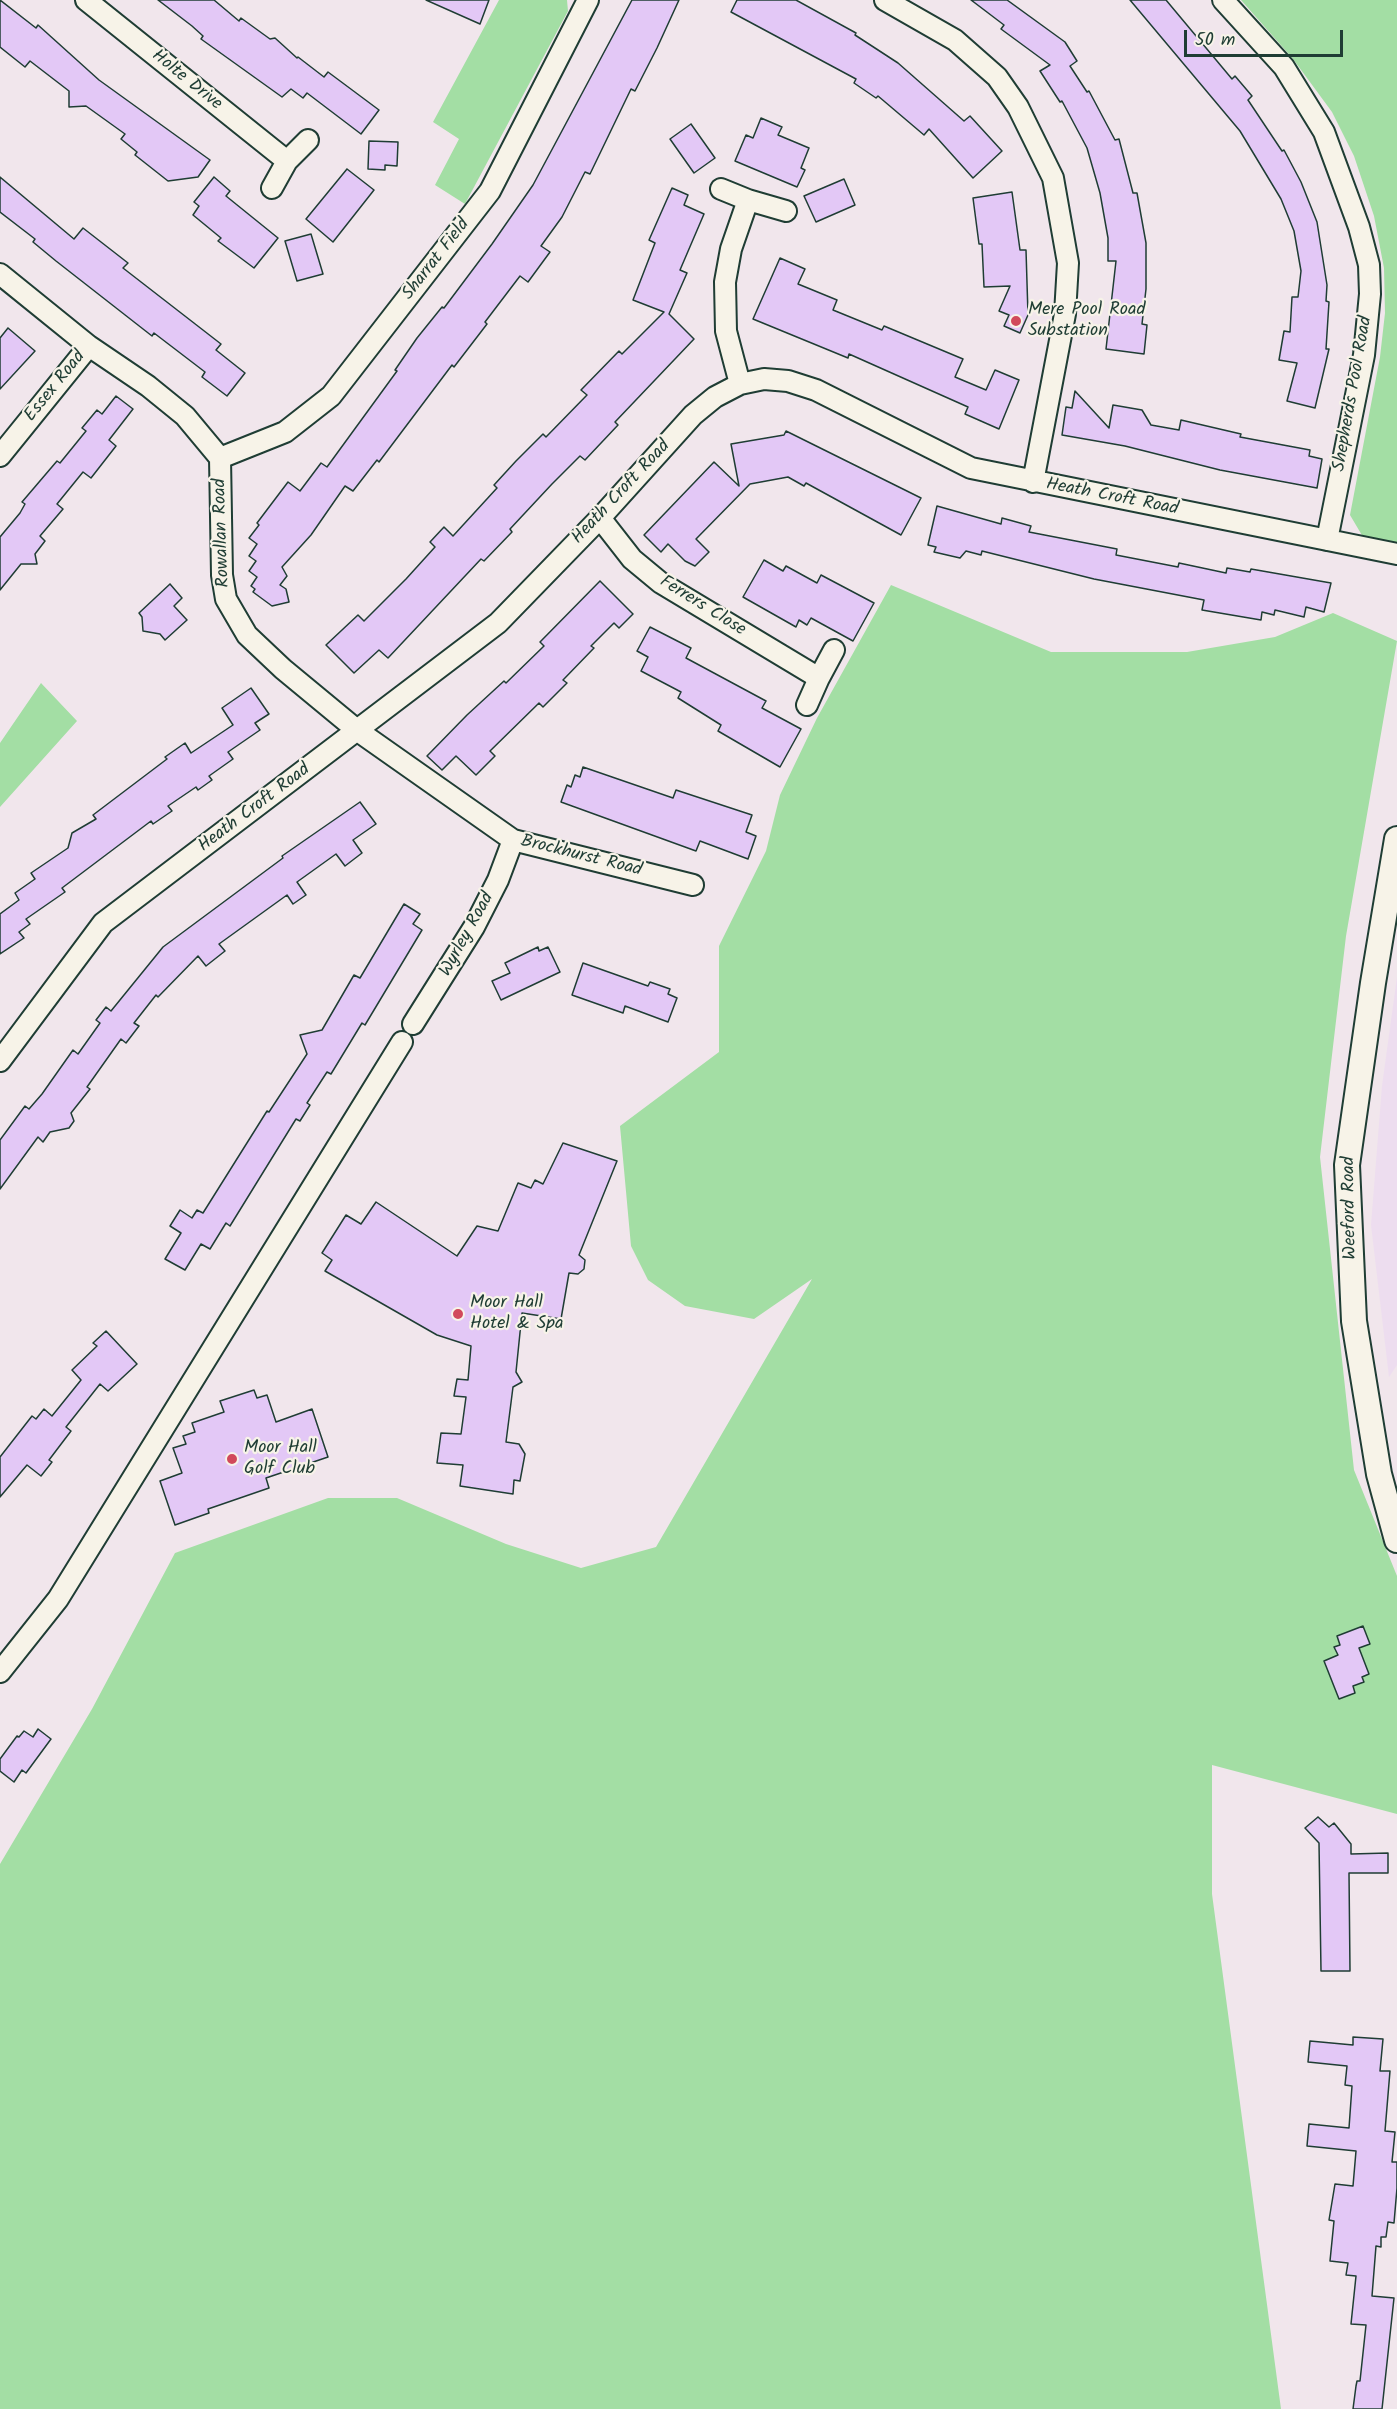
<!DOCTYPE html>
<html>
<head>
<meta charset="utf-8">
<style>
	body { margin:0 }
	#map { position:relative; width:1397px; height:2409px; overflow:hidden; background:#f1e6ec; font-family:Kalam,sans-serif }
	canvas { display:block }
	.scale { position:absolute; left:1184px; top:30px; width:159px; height:27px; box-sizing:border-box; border:3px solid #1f3d34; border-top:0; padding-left:8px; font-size:18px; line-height:21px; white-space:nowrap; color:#1f3d34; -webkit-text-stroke:4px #f7f3e8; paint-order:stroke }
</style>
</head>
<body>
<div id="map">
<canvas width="1397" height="2409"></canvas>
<div class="scale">50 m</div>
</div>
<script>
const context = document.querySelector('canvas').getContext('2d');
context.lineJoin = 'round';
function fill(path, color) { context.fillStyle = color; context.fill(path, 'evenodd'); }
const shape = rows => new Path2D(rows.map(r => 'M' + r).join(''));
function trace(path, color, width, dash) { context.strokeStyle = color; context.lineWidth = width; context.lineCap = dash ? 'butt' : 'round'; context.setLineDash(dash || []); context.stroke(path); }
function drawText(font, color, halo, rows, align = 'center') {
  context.font = font + ' Kalam,sans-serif'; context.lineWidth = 4.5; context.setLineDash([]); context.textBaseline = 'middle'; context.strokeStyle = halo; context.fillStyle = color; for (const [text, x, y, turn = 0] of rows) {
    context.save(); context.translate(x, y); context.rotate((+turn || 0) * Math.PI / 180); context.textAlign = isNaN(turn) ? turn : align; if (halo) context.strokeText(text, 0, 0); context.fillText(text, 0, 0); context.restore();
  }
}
const built = shape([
	[1397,977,1397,1365,1389,1377,1371,1225,1382,1086]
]);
const green = shape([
	[499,0,567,0,568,11,465,204,435,185,459,139,433,122],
	[1241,0,1397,0,1397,545,1363,537,1350,515,1380,357,1385,313,1384,268,1374,216,1354,156,1332,112,1293,59],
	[891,585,1051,652,1187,652,1275,637,1333,613,1397,641,1346,936,1320,1157,1354,1470,1397,1576,1397,1814,1212,1765,1212,1894,1281,2409,0,2409,0,1864,92,1709,175,1553,328,1498,397,1498,506,1544,581,1568,656,1547,812,1279,754,1319,685,1306,648,1280,631,1246,620,1126,719,1052,719,946,766,851,780,795,817,718],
	[41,683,77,721,0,807,0,743]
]);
const building = shape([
	[0,0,36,28,38,25,99,80,210,160,198,177,168,181,135,155,137,152,121,139,125,134,86,106,69,107,69,91,30,61,25,67,0,47,0,0],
	[158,0,214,0,239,21,241,18,270,39,275,38,297,58,298,57,324,77,328,72,379,110,361,134,307,93,303,98,291,89,282,97,201,39,203,36,192,26,158,0],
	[426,0,489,0,480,24,426,0],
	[632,0,679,0,657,48,635,91,631,89,590,174,585,172,562,217,541,246,550,252,528,282,520,276,485,322,487,324,454,367,452,365,379,462,377,460,353,491,345,486,311,535,282,567,287,576,280,585,286,589,289,602,272,606,253,592,255,589,251,586,257,577,249,571,256,561,249,556,257,544,249,538,259,525,257,523,288,482,300,491,321,463,327,467,397,371,395,370,417,338,442,307,444,308,492,244,533,185,632,0],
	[737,0,796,0,856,33,855,35,898,63,964,121,970,116,1002,151,973,178,929,129,924,135,878,96,876,98,854,83,856,79,731,12,737,0],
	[971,0,1007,0,1065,42,1077,61,1070,66,1087,92,1089,91,1115,140,1119,139,1133,193,1137,193,1146,243,1146,289,1142,324,1147,325,1144,354,1106,349,1116,261,1108,261,1108,238,1100,193,1087,148,1062,101,1060,102,1040,71,1050,65,1001,29,1004,25,971,0],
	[1130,0,1166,0,1232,79,1235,76,1252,96,1248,100,1282,151,1284,150,1301,182,1317,222,1327,285,1326,301,1329,302,1326,349,1329,349,1315,408,1287,401,1297,363,1279,360,1284,331,1290,332,1292,297,1298,297,1301,271,1294,231,1281,199,1240,131,1130,0],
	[761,118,782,127,778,135,809,148,801,168,805,170,797,187,735,161,746,135,753,138,761,118],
	[691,124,715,158,694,173,670,139,691,124],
	[369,141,398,142,397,166,385,165,385,170,368,169,369,141],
	[347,169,374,190,333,242,306,219,347,169],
	[0,177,74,239,83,228,128,263,123,268,221,344,216,350,245,373,227,396,202,377,205,372,154,333,152,336,56,261,33,242,35,239,0,212,0,177],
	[214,177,230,191,226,196,278,238,254,268,218,241,221,238,193,215,199,206,194,202,214,177],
	[844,179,855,205,816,222,804,196,844,179],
	[672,188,688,195,684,205,704,214,680,270,687,273,669,314,694,339,615,422,618,425,585,460,580,456,552,484,510,529,512,532,484,561,481,559,388,658,379,650,354,673,326,645,358,615,364,621,406,579,435,547,430,542,444,527,453,536,497,488,494,485,516,461,543,434,546,437,587,395,581,390,619,351,622,354,664,312,633,300,655,243,649,240,672,188],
	[1012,192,1020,250,1026,250,1028,315,1020,333,1004,326,1009,315,999,311,1010,286,984,287,982,244,979,244,973,198,1012,192],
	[311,234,323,274,297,281,285,241,311,234],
	[780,258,805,269,798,284,837,300,833,310,882,330,884,326,963,359,955,377,986,390,995,370,1019,380,999,429,965,414,968,407,849,354,848,358,753,319,780,258],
	[8,328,35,351,0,389,0,338,8,328],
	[1075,391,1109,428,1113,405,1142,410,1151,425,1179,430,1181,420,1241,434,1240,437,1310,450,1309,456,1322,459,1317,488,1220,470,1125,446,1062,435,1066,407,1072,408,1075,391],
	[116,396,133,409,109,440,116,446,91,478,83,472,57,504,63,509,40,536,45,541,35,554,37,564,21,564,0,590,0,537,20,513,25,504,22,502,57,461,60,463,86,431,82,428,97,410,102,414,116,396],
	[786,431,921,498,901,535,806,483,804,486,788,477,750,484,696,539,709,552,695,566,685,561,668,544,661,552,644,535,714,462,739,486,731,444,784,435,786,431],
	[937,506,1001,524,1002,518,1031,526,1029,532,1117,549,1116,555,1178,567,1179,563,1226,573,1227,568,1250,572,1251,569,1331,583,1324,612,1306,607,1304,617,1275,610,1274,615,1262,612,1261,620,1202,610,1204,600,1094,579,982,551,981,555,966,551,960,558,934,552,936,547,928,545,937,506],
	[764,560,783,571,786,566,817,583,821,575,874,603,853,641,811,618,807,625,799,620,796,627,743,597,764,560],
	[600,581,633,614,619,628,614,623,591,646,594,648,563,680,567,683,543,707,539,703,490,751,495,756,476,775,456,756,442,770,427,756,467,715,504,681,506,683,544,646,540,642,600,581],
	[170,584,182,598,174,606,187,620,165,640,160,634,143,631,142,617,139,613,170,584],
	[650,627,691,648,686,658,766,701,762,708,801,729,780,767,718,731,721,725,678,698,681,692,641,671,648,657,637,651,650,627],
	[251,688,269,714,255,723,260,730,228,752,233,759,209,776,212,780,198,790,196,787,168,806,172,811,153,824,151,821,62,888,65,892,26,919,30,924,19,932,24,938,0,954,0,914,19,900,15,893,35,879,31,873,68,848,72,833,96,819,93,815,167,759,165,757,185,743,191,753,233,725,222,708,251,688],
	[583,767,673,798,676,790,752,815,746,832,756,836,748,859,700,841,696,851,561,802,567,785,571,787,575,775,580,777,583,767],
	[360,802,376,824,353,840,362,853,345,866,336,854,297,882,306,895,293,904,287,895,219,944,225,951,206,966,198,956,158,997,156,995,134,1023,139,1026,126,1043,121,1039,87,1087,90,1089,71,1113,74,1121,69,1128,50,1132,43,1142,38,1137,0,1189,0,1140,25,1106,29,1109,42,1094,73,1050,78,1054,100,1023,96,1020,106,1007,111,1011,163,947,283,858,282,856,360,802],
	[404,904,420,914,413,924,422,930,365,1025,362,1023,331,1074,327,1072,307,1103,310,1105,300,1121,296,1119,230,1226,226,1223,210,1249,201,1244,185,1270,165,1259,181,1233,170,1226,180,1210,192,1218,197,1210,203,1213,267,1111,269,1112,307,1054,300,1035,322,1030,354,975,360,978,404,904],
	[538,947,539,951,548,947,560,972,501,1000,492,981,510,973,505,963,538,947],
	[583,963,648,986,650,982,670,989,668,994,677,998,668,1022,625,1006,623,1013,572,995,583,963],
	[563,1143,617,1161,579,1255,585,1260,584,1269,578,1274,569,1273,561,1319,522,1313,516,1372,522,1382,513,1387,506,1442,519,1444,525,1454,520,1481,514,1480,513,1494,460,1486,463,1465,437,1463,441,1433,461,1434,466,1397,454,1396,457,1379,468,1380,471,1346,437,1335,325,1271,332,1260,322,1253,346,1215,361,1224,376,1202,457,1256,477,1226,498,1231,518,1183,531,1188,535,1180,543,1184,563,1143],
	[106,1331,137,1364,108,1391,100,1384,66,1427,71,1431,49,1460,52,1462,41,1476,27,1465,0,1497,0,1457,32,1416,36,1419,44,1409,52,1416,81,1380,72,1370,97,1346,93,1343,106,1331],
	[254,1390,257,1398,267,1395,276,1422,312,1409,328,1457,266,1478,269,1488,208,1509,209,1513,175,1525,160,1481,182,1473,173,1448,186,1444,183,1436,195,1432,192,1423,224,1412,220,1401,254,1390],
	[1363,1626,1370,1644,1359,1648,1369,1674,1362,1677,1364,1682,1353,1686,1355,1693,1339,1699,1324,1661,1338,1655,1334,1647,1340,1645,1337,1636,1363,1626],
	[38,1729,51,1739,26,1773,22,1770,14,1782,0,1771,0,1759,17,1736,19,1737,24,1731,33,1737,38,1729],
	[1318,1817,1329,1827,1334,1823,1351,1844,1351,1854,1388,1853,1388,1873,1349,1873,1350,1971,1321,1971,1319,1843,1305,1828,1318,1817],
	[1353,2037,1383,2039,1380,2071,1390,2071,1385,2131,1395,2132,1392,2162,1397,2162,1397,2188,1394,2223,1388,2222,1386,2237,1381,2237,1381,2247,1376,2246,1372,2296,1394,2298,1382,2409,1353,2409,1356,2386,1357,2381,1360,2381,1366,2325,1351,2324,1356,2276,1346,2275,1348,2263,1330,2261,1334,2221,1329,2220,1335,2184,1353,2186,1356,2151,1307,2146,1309,2124,1349,2128,1352,2086,1345,2085,1347,2066,1308,2062,1310,2041,1353,2045,1353,2037]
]);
const minor = shape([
	[86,0,287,161,308,140],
	[885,0,955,40,997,77,1018,107,1053,178,1068,263,1065,314,1033,482],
	[1223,0,1284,67,1324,132,1359,227,1369,265,1370,294,1364,355,1327,540],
	[272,188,287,161],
	[721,189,748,200,731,249,725,282,726,331,740,384],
	[748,200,786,211],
	[0,274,89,346,148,386,185,416,220,458,222,575,226,599,247,635,283,669,358,731,513,840,693,885],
	[0,456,89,346],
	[220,458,285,432,331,396,490,191,588,0],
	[600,518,632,559,661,583,819,678,834,650],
	[807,705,819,678],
	[413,1024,474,927,498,880,513,840],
	[0,1061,103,923,498,623,600,518,693,415,715,397,740,384,764,379,788,381,816,390,971,468,1397,554],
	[0,1672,58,1599,402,1042]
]);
const tertiary = shape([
	[1397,839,1373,983,1347,1165,1354,1321,1379,1474,1397,1540]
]);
const markers = [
	[1016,321,6,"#d1495b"],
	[458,1314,6,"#d1495b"],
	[232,1459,6,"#d1495b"]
];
const streetNames = [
	["Holte Drive",186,81,39],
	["Sharrat Field",437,260,-52],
	["Essex Road",56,387,-51],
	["Shepherds Pool Road",1354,394,-80],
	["Heath Croft Road",622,493,-47],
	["Heath Croft Road",1112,498,11],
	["Rowallan Road",223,533,-92],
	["Ferrers Close",702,607,32],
	["Heath Croft Road",255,809,-37],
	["Brockhurst Road",581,857,14],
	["Wyrley Road",468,935,-61],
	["Weeford Road",1351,1208,-91]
];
const poiNames = [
	["Mere Pool Road",1028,311],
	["Substation",1028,332],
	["Moor Hall",470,1304],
	["Hotel & Spa",470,1325],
	["Moor Hall",244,1449],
	["Golf Club",244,1470]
];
fill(built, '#edddef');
fill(green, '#a3dea4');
fill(building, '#e3c8f6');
trace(building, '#1f3d34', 1.5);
trace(minor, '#1f3d34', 24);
trace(tertiary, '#1f3d34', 28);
trace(minor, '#f7f3e8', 20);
trace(tertiary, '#f7f3e8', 24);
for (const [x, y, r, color] of markers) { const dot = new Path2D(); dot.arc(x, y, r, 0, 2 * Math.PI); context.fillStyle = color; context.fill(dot); trace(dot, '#f7f3e8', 2); }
drawText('18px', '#1f3d34', '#f7f3e8', streetNames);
drawText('18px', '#1f3d34', '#f7f3e8', poiNames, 'left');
</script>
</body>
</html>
